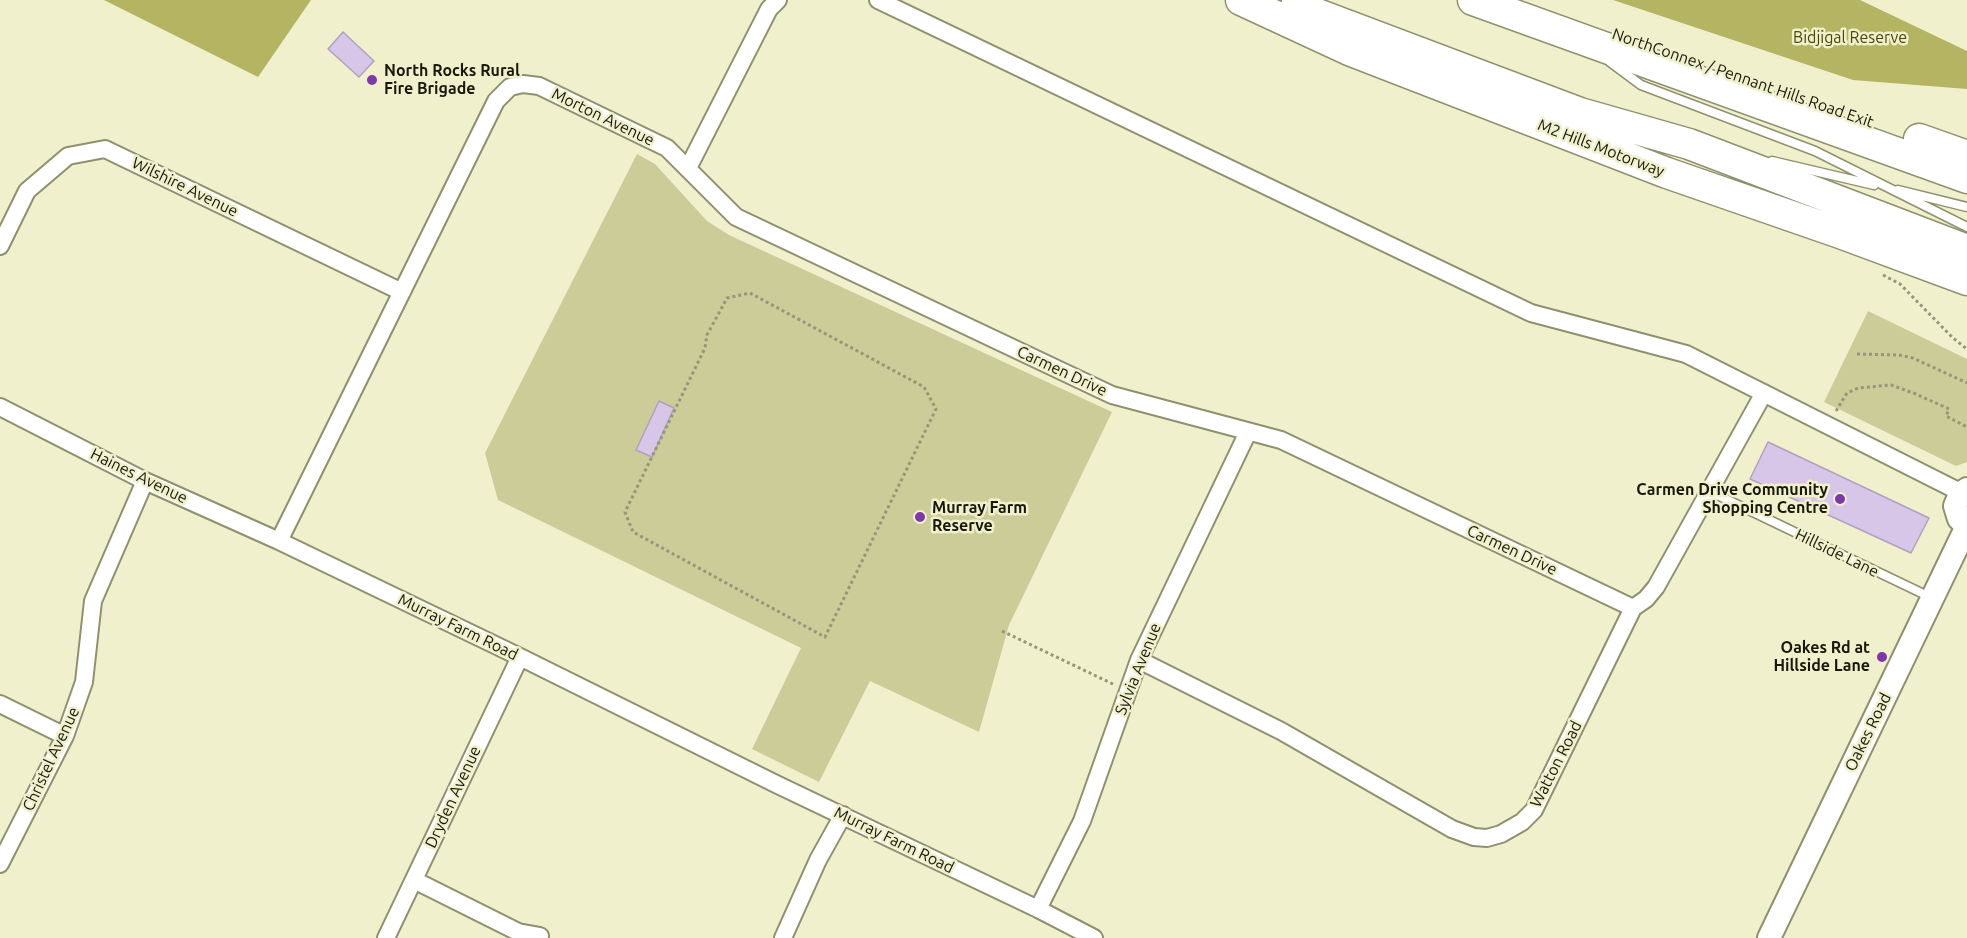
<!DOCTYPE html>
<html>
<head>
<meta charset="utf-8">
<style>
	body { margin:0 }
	canvas { display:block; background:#f0f1cc }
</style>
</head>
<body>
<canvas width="1967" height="938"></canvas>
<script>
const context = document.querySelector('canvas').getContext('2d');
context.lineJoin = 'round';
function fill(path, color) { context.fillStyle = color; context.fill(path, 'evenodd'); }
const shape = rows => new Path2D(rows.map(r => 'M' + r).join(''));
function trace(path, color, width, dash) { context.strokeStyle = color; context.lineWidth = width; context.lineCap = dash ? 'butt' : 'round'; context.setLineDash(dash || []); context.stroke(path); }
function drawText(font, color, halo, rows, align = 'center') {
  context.font = font + ' Ubuntu,sans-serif'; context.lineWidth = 5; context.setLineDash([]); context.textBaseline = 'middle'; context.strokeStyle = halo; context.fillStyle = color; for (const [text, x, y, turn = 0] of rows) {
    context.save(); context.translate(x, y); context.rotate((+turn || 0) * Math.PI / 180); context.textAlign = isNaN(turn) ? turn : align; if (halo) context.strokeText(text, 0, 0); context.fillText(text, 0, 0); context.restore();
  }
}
const green = shape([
	[637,154,655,164,707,221,729,235,1112,412,1009,625,979,732,870,681,819,782,752,749,801,648,498,500,485,453],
	[1868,311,1967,359,1967,462,1956,466,1824,402]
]);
const forest = shape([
	[104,0,311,0,258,77],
	[1613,0,1860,0,1967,51,1967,89,1853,80]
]);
const building = shape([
	[343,32,374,61,359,77,328,49,343,32],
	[659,401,674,408,652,457,636,450,659,401],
	[1768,442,1929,518,1911,553,1750,479,1768,442]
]);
const path = shape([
	[1883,275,1900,284,1953,338,1967,349],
	[750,293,924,387,936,409,825,637,633,532,625,512,705,348,707,335,727,298,750,293],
	[1857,354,1899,355,1913,358,1967,383],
	[1836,411,1847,393,1858,388,1891,385,1916,394,1949,409,1946,416,1967,427],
	[1002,631,1115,685]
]);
const service = shape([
	[1610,62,1641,85,1815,151,1967,227],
	[1772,161,1874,185],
	[1898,190,1967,207],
	[1709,491,1932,598]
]);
const minor = shape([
	[878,0,1531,313,1686,354,1962,493],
	[688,168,769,9,778,0],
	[0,246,27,191,68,156,105,149,402,292],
	[0,407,145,481,279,541,520,657,778,785,1038,909,1094,938],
	[279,541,496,101,510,87,523,84,539,86,667,148,736,217,1112,395,1281,440,1633,608],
	[1139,660,1281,731,1452,829,1474,837,1487,838,1501,834,1522,822,1534,810,1633,608,1646,599,1656,587,1764,393],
	[0,704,65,736],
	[0,864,65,736,84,682,93,601,145,481],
	[414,880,518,932,540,936],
	[1038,909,1082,821,1139,660,1248,432],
	[386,938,520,657],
	[783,938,818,860,843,815]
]);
const secondary = shape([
	[1967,489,1960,494,1955,506,1959,519,1967,525],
	[1769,938,1967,526]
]);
const motorway = shape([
	[1241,0,1349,50,1667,173,1840,233,1967,280],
	[1473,0,1967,178],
	[1296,6,1580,113,1689,144,1967,250],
	[1919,139,1967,156]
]);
const markers = [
	[372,80,6,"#7d38ac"],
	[1840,499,6,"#7d38ac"],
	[920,517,6,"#7d38ac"],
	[1882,657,6,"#7d38ac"]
];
const parkNames = [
	["Bidjigal Reserve",1850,38]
];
const poiNames = [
	["North Rocks Rural",384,71],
	["Fire Brigade",384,89],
	["Carmen Drive Community",1828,490,"right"],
	["Shopping Centre",1828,508,"right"],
	["Murray Farm",932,508],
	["Reserve",932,526],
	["Oakes Rd at",1870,648,"right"],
	["Hillside Lane",1870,666,"right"]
];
const streetNames = [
	["NorthConnex / Pennant Hills Road Exit",1743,78,19],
	["Morton Avenue",603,117,26],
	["M2 Hills Motorway",1601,148,21],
	["Wilshire Avenue",185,187,26],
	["Carmen Drive",1062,371,25],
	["Haines Avenue",139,476,26],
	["Carmen Drive",1512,550,25],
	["Hillside Lane",1837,553,26],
	["Murray Farm Road",458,627,26],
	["Sylvia Avenue",1138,669,-68],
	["Oakes Road",1868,732,-64],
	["Christel Avenue",51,759,-65],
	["Watton Road",1556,764,-63],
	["Dryden Avenue",453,797,-65],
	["Murray Farm Road",894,840,26]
];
fill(green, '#cbcc97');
fill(forest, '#b4b462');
fill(building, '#d7c6e7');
trace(building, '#b1a1c1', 1.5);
trace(service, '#90906e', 11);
trace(minor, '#90906e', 20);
trace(secondary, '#90906e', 26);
trace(motorway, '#90906e', 33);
trace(path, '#96967b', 3, [3, 3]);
trace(service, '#fff', 8);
trace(minor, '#fff', 16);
trace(secondary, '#fff', 22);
trace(motorway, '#fff', 30);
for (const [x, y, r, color] of markers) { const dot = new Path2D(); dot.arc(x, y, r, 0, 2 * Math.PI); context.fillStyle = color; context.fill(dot); trace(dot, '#f0f1cc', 2); }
drawText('16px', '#494806', '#f0f1cc', parkNames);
drawText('bold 16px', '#18180b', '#f0f1cc', poiNames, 'left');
drawText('16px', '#18180b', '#f0f1cc', streetNames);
</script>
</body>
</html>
